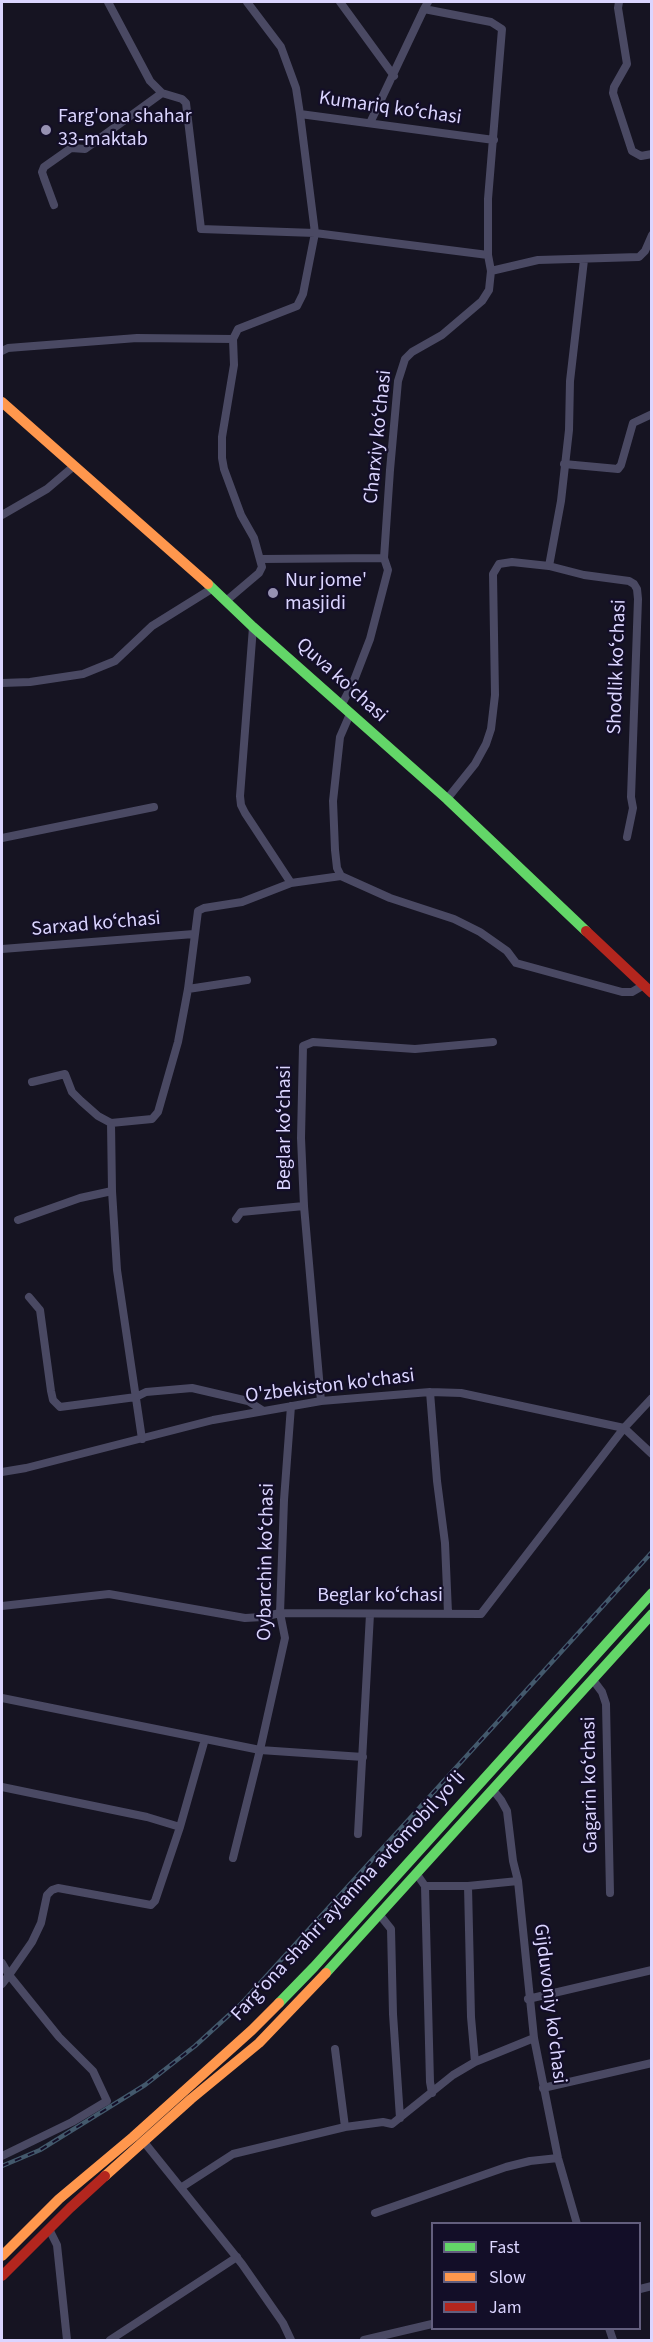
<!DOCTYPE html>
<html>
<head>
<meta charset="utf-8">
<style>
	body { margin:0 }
	#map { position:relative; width:653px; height:2342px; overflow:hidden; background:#161422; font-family:"Source Sans 3",sans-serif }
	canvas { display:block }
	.frame { position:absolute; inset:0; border:3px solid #dbd5ff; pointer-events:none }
	.legend { position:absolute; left:431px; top:2222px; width:210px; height:108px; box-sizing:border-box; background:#130e28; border:2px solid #635e7e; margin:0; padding:8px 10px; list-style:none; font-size:18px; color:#dbd5ff }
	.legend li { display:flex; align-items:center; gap:12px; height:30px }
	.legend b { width:30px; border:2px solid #635e7e }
</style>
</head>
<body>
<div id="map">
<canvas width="653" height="2342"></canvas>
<div class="frame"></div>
<ul class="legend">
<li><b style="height:8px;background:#63d668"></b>Fast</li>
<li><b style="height:8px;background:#ff974d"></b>Slow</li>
<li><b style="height:8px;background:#b3261e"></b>Jam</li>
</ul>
</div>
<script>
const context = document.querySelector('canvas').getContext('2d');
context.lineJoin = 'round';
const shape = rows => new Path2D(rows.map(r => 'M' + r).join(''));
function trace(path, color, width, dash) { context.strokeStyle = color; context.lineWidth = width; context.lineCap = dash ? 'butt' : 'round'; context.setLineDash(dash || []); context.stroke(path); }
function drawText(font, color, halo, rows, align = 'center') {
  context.font = font + ' "Source Sans 3",sans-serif'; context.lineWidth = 4.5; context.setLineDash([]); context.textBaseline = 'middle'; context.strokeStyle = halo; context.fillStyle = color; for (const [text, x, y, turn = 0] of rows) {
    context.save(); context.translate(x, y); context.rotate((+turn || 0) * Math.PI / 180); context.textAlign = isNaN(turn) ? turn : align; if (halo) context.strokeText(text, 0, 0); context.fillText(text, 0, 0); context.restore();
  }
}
const street = shape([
	[108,2,150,81,162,93,182,99,186,103,201,229,315,233,488,255,491,271],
	[247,2,281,47,296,88,300,114,494,140],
	[340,2,394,76],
	[428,2,424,9,491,22,502,29,488,199,488,255],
	[619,2,618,8,627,64,614,87,613,93,632,151,641,156,652,154],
	[370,123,424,9],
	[54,205,44,178,42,172,44,167,71,148,85,149,162,93],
	[233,339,238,329,297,306,303,294,315,233,300,114],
	[2,351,8,348,137,338,233,339,234,365,222,437,222,458,224,469,241,515,254,538,262,567,259,573,226,601],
	[564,464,618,469,621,465,633,423,652,414],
	[2,515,47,489,74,466],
	[261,559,384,558],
	[549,566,561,501,569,430,570,381,584,260],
	[253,627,240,796,241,805,245,813,291,883],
	[2,683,30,682,83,674,115,661,152,626,213,588],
	[341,706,353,683,370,639,388,570,384,558,390,470,398,381,405,359,412,352,442,335,482,301,489,290,491,271,538,260,639,257,645,251,652,235],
	[447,799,475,764,486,744,491,729,495,695,493,574,499,564,512,562,549,566,584,575,629,581,634,584,637,589,638,599,631,797,633,808,627,837],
	[2,838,154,807],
	[341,876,337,868,335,850,333,801,340,737,350,714],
	[2,949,194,934],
	[188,989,247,980],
	[32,1082,65,1074,72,1092,81,1101,98,1116,111,1123],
	[236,1219,241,1212,304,1206],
	[18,1220,80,1198,112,1191],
	[29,1297,40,1310,51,1391,53,1400,60,1407,136,1397,146,1392,192,1388,248,1401,262,1410],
	[430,1392,437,1481,445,1543,448,1613],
	[321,1401,304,1206,301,1138,303,1046,313,1042,415,1049,493,1042],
	[142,1439,117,1270,112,1191,111,1123,152,1119,158,1112,178,1042,188,989,198,911,204,908,242,902,291,883,341,876,390,898,454,919,480,932,507,951,516,963,622,992,632,992,644,985],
	[2,1472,26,1468,213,1420,321,1401,430,1392,461,1393,624,1428,652,1398],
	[2,1606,109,1594,245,1618,263,1617,280,1613,481,1614,624,1428,652,1454],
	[593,1680,602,1692,606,1704,610,1893],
	[2,1698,260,1750,363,1757],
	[2,1787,147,1817,180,1827,205,1739],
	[493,1790,501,1800,507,1811,513,1861,518,1881,534,2038,558,2158,577,2224],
	[358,1834,370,1614],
	[233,1858,260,1750,285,1638,280,1613,284,1500,291,1406],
	[416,1873,425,1886,468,1886,518,1881],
	[425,1886,430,2082,432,2093],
	[468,1886,471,2017,475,2062],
	[379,1914,391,1929,393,2014,400,2118],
	[2,1963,9,1975,2,1984],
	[528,1999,652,1970],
	[335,2049,345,2127],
	[543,2088,652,2063],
	[144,2142,242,2264,283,2323,291,2340],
	[2,2156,72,2122,107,2101,93,2071,59,2037,9,1975,32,1942,41,1923,47,1895,52,1890,58,1888,151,1905,155,1901,180,1827],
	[182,2187,233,2154,345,2127,383,2122,392,2124,453,2075,475,2062,534,2038],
	[375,2213,506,2167,530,2161,558,2158],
	[49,2229,57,2245,67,2340],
	[640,2289,652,2286],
	[609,2328,613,2340],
	[110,2340,237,2257],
	[364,2340,432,2324]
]);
const fast = shape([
	[208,584,253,627,447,799,586,931],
	[326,1973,652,1614],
	[279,2003,314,1967,652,1593]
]);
const slow = shape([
	[2,402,208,584],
	[105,2176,191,2099,259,2043,326,1973],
	[2,2256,59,2199,133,2137,252,2030,279,2003]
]);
const jam = shape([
	[586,931,652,993],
	[2,2276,70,2208,105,2176]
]);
const rail = shape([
	[2,2166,40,2150,145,2085,195,2046,241,2004,652,1552]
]);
const markers = [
	[46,130,6,"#9691b2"],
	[273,593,6,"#9691b2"]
];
const streetNames = [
	["Kumariq koʻchasi",390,109,8],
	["Charxiy koʻchasi",379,437,-84],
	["Shodlik koʻchasi",618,667,-88],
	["Quva ko'chasi",341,681,42],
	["Sarxad koʻchasi",96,925,-5],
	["Beglar koʻchasi",286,1128,-90],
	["O'zbekiston ko'chasi",330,1387,-7],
	["Oybarchin koʻchasi",267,1562,-89],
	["Beglar koʻchasi",380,1597],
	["Gagarin koʻchasi",591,1785,-91],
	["Fargʻona shahri aylanma avtomobil yoʻli",349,1897,-47],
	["Gijduvoniy ko'chasi",549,2004,83]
];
const poiNames = [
	["Farg'ona shahar",58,118],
	["33-maktab",58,141],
	["Nur jome'",285,582],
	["masjidi",285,605]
];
trace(street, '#4a4963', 8);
trace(fast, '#63d668', 10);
trace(slow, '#ff974d', 10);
trace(jam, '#b3261e', 10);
trace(rail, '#43596c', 4.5);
trace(rail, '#130e28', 2, [7]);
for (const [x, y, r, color] of markers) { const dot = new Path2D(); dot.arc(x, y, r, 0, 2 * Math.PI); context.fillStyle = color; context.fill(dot); trace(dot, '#130e28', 2); }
drawText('20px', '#dbd5ff', '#130e28', streetNames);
drawText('20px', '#dbd5ff', '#130e28', poiNames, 'left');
</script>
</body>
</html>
